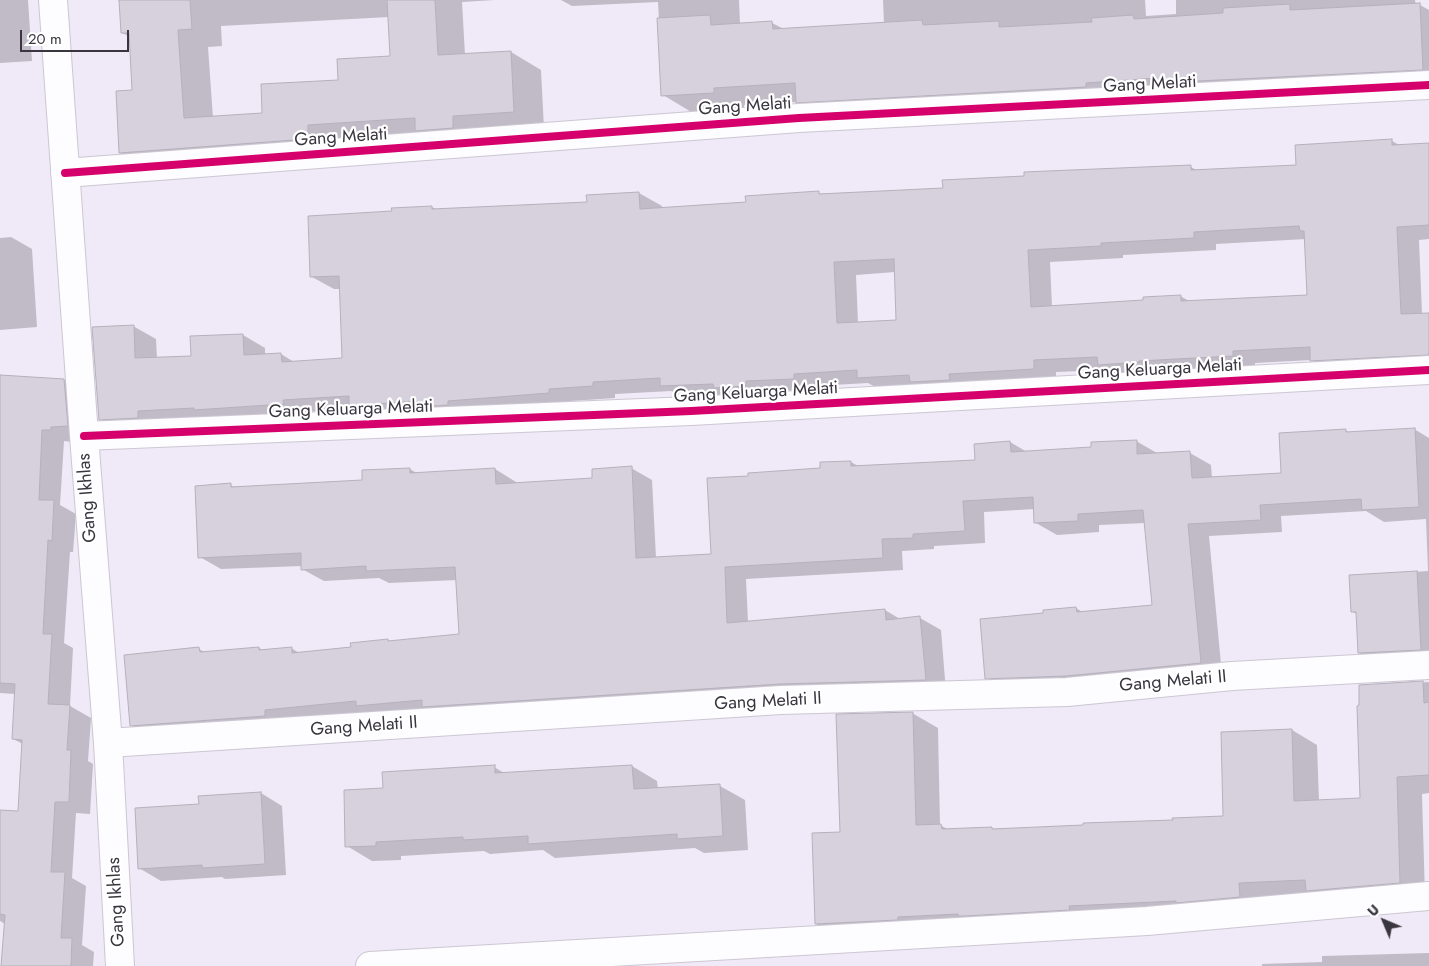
<!DOCTYPE html>
<html>
<head>
<meta charset="utf-8">
<style>
	body { margin:0 }
	#map { position:relative; width:1429px; height:966px; overflow:hidden; background:#f0eaf8; font-family:Jost,sans-serif }
	canvas { display:block }
	.north { position:absolute; left:1359px; top:896px; width:50px; height:50px; -webkit-text-stroke:4px #fff; paint-order:stroke; rotate:315deg; font-size:14px; font-weight:700; line-height:20px; text-align:center; color:#3a3640 }
	.north::after { content:''; display:block; margin:auto; width:18px; height:22px; background:#3a3640; clip-path:polygon(50% 0,100% 100%,50% 72%,0 100%) }
	.scale { position:absolute; left:20px; top:30px; width:109px; height:22px; box-sizing:border-box; border:2px solid #3a3640; border-top:0; padding-left:6px; font-size:15px; line-height:18px; white-space:nowrap; color:#3a3640; -webkit-text-stroke:4px #fff; paint-order:stroke }
</style>
</head>
<body>
<div id="map">
<canvas width="1429" height="966"></canvas>
<div class="north">U</div>
<div class="scale">20 m</div>
</div>
<script>
const context = document.querySelector('canvas').getContext('2d');
context.lineJoin = 'round';
function fill(path, color) { context.fillStyle = color; context.fill(path, 'evenodd'); }
const shape = rows => new Path2D(rows.map(r => 'M' + r).join(''));
function trace(path, color, width, dash) { context.strokeStyle = color; context.lineWidth = width; context.lineCap = dash ? 'butt' : 'round'; context.setLineDash(dash || []); context.stroke(path); }
function drawText(font, color, halo, rows, align = 'center') {
  context.font = font + ' Jost,sans-serif'; context.lineWidth = 4.5; context.setLineDash([]); context.textBaseline = 'middle'; context.strokeStyle = halo; context.fillStyle = color; for (const [text, x, y, turn = 0] of rows) {
    context.save(); context.translate(x, y); context.rotate((+turn || 0) * Math.PI / 180); context.textAlign = isNaN(turn) ? turn : align; if (halo) context.strokeText(text, 0, 0); context.fillText(text, 0, 0); context.restore();
  }
}
const shadow = shape([
	[0,0,28,0,32,61,0,63],
	[120,0,495,0,462,2,465,55,511,52,541,70,544,129,151,170,120,153,133,91,130,37,122,33],
	[389,17,391,57,263,115,213,118,208,47,222,46,221,26],
	[561,0,739,0,740,24,772,23,784,29,884,24,883,0,1145,0,1146,16,1176,14,1176,0,1415,0,1416,5,1420,5,1429,10,1429,88,828,119,797,102,744,105,744,110,693,113,663,95,658,2,572,6],
	[1392,141,1401,146,1429,144,1429,239,1419,240,1422,314,1429,314,1429,368,1334,373,1311,360,1255,363,1255,368,1121,377,1108,370,1056,372,1056,382,881,390,868,383,816,386,816,391,684,398,671,391,615,394,615,398,571,401,571,406,373,418,357,409,305,412,306,416,122,432,100,419,133,326,156,339,157,359,192,357,243,335,265,348,265,355,281,354,294,362,344,359,341,289,334,289,312,277,393,212,432,207,437,210,588,203,588,196,639,193,662,206,662,209,747,203,818,193,823,195,944,189,1191,167,1198,171,1297,166],
	[1306,239,1309,296,1191,302,1180,296,1144,301,1052,307,1050,262,1123,258,1123,255,1216,250,1216,244],
	[895,272,898,321,858,323,856,275],
	[11,237,32,249,37,327,0,330,0,238],
	[0,377,64,380,86,393,72,442,64,441,60,505,76,514,73,552,70,552,64,643,73,648,70,706,91,718,88,761,93,764,90,814,76,813,72,878,86,886,82,945,94,952,93,966,2,966,5,924,0,921,0,811,19,812,23,744,13,739,15,694,0,693],
	[1414,429,1429,438,1429,662,1380,665,1359,653,1358,615,1353,612,1351,576,1428,571,1426,519,1384,522,1366,511,1281,516,1282,532,1209,536,1222,675,1007,690,986,678,1044,614,1076,608,1084,613,1153,606,1146,523,1099,525,1099,532,1057,535,1036,523,1035,509,984,512,985,543,934,546,934,549,902,551,903,570,746,579,748,622,885,610,900,619,920,618,941,630,946,692,152,737,131,725,199,649,206,653,259,648,264,651,291,648,301,654,352,648,388,640,391,642,460,635,457,580,389,583,379,578,324,581,302,569,302,566,221,569,200,557,230,485,236,488,363,481,410,469,418,474,495,469,516,482,516,484,594,480,631,468,652,480,656,558,713,555,821,469,851,462,860,467,976,461,1010,442,1027,452,1093,448,1136,441,1157,453,1190,453,1211,465,1212,478,1282,474,1345,430,1350,433],
	[1429,682,1429,793,1422,794,1425,897,841,938,816,924,841,833,912,713,938,728,940,825,949,830,991,828,994,830,1174,821,1225,817,1292,730,1317,745,1319,801,1361,800,1360,686],
	[632,766,657,781,658,789,720,786,745,800,748,850,704,853,695,848,555,858,543,850,490,854,484,851,401,856,401,860,372,861,347,846,384,789,494,767,506,774],
	[261,793,282,806,286,875,225,879,222,877,161,881,139,868,200,805],
	[1429,953,1429,966,1262,966,1262,964,1322,962,1322,956]
]);
const building = shape([
	[119,0,190,0,192,29,178,30,184,118,262,113,261,84,338,80,337,59,390,56,387,0,435,0,438,55,511,51,514,112,453,116,453,128,415,131,415,118,308,125,308,139,119,153,116,91,132,90,129,33,121,33,119,0],
	[1420,3,1423,70,1157,83,1157,78,1086,83,1086,87,796,103,795,83,714,88,714,93,661,96,657,18,710,15,711,25,772,21,773,29,922,20,923,25,999,21,999,27,1092,22,1091,18,1133,15,1134,19,1223,13,1223,8,1290,4,1290,10,1420,3],
	[1392,139,1392,145,1429,143,1429,225,1397,227,1401,314,1429,313,1429,355,1310,361,1310,347,1233,351,1233,356,1139,361,1140,362,1098,365,1097,357,1034,360,1034,369,949,374,950,380,910,382,909,375,857,378,857,370,794,374,794,379,746,381,746,386,714,388,713,384,660,386,660,378,593,382,593,386,549,389,549,393,448,401,448,405,417,407,416,401,349,406,349,396,283,400,284,404,194,410,194,408,138,411,138,418,99,420,92,327,134,325,135,358,191,356,190,336,243,334,244,355,281,353,282,362,342,358,339,276,310,277,308,216,392,211,391,208,432,206,432,209,587,202,586,195,639,192,640,209,746,202,745,196,819,191,819,194,943,188,942,180,1024,176,1024,172,1191,165,1191,170,1296,165,1295,145,1392,139],
	[1299,226,1300,231,1304,231,1307,295,1181,301,1181,295,1143,297,1143,300,1031,307,1028,250,1101,246,1101,243,1194,238,1194,232,1299,226],
	[894,259,896,320,837,323,834,262,894,259],
	[0,375,64,379,68,426,51,427,51,430,42,430,39,500,54,500,52,541,48,540,43,634,52,634,48,704,70,705,67,750,71,750,69,802,55,802,51,872,65,872,61,938,72,938,71,966,1,966,5,915,0,914,0,810,18,811,22,740,12,739,15,684,0,683,0,375],
	[1415,428,1419,507,1362,510,1361,499,1260,505,1261,520,1188,524,1201,663,1066,676,985,679,980,619,1043,613,1043,610,1076,607,1077,612,1152,605,1143,510,1078,514,1078,521,1034,523,1033,497,963,501,965,531,913,534,913,538,882,539,883,558,725,567,727,623,885,609,886,620,920,616,926,680,780,684,422,707,422,700,356,706,356,701,265,710,265,716,130,726,124,655,199,647,200,652,259,647,259,650,292,647,292,653,351,647,350,643,388,639,388,641,459,634,455,567,366,571,366,566,301,570,301,553,198,558,195,486,231,483,231,487,362,480,362,470,410,468,410,473,495,468,496,484,592,478,592,469,632,466,636,558,711,554,707,478,748,476,748,473,820,468,820,462,851,461,851,466,975,460,974,444,1010,441,1011,452,1091,447,1091,442,1137,440,1137,454,1190,451,1192,478,1281,473,1279,433,1346,429,1346,432,1415,428],
	[1417,571,1421,650,1358,653,1356,612,1351,612,1349,575,1417,571],
	[1423,681,1424,703,1429,702,1429,775,1397,777,1400,883,1306,891,1305,880,1239,883,1240,897,1176,903,1176,901,1069,906,1070,910,965,916,958,916,958,914,898,917,898,920,815,924,812,833,840,832,836,714,913,712,916,825,941,824,942,829,992,827,992,829,1083,825,1083,823,1173,820,1172,818,1223,816,1221,732,1292,729,1294,801,1360,798,1357,706,1359,705,1359,685,1423,681],
	[495,765,495,773,632,765,634,789,720,784,723,836,677,839,677,834,528,844,528,836,463,840,463,837,376,842,376,846,345,847,344,790,383,788,382,772,495,765],
	[261,792,265,864,202,868,202,865,138,869,135,808,199,804,198,796,261,792]
]);
const minor = shape([
	[53,0,84,436,108,743,120,966],
	[65,173,799,118,1429,85],
	[84,436,691,411,1429,370],
	[108,743,781,700,1067,692,1232,676,1429,665],
	[370,966,1147,921,1429,896]
]);
const cycleway = shape([
	[65,173,799,118,1429,85],
	[84,436,691,411,1429,370]
]);
const streetNames = [
	["Gang Melati",1150,85,-3],
	["Gang Melati",745,107,-4],
	["Gang Melati",341,138,-4],
	["Gang Keluarga Melati",1160,370,-3],
	["Gang Keluarga Melati",756,393,-3],
	["Gang Keluarga Melati",351,410,-2],
	["Gang Ikhlas",88,498,-94],
	["Gang Melati II",1173,682,-5],
	["Gang Melati II",768,702,-3],
	["Gang Melati II",364,727,-4],
	["Gang Ikhlas",117,902,-93]
];
fill(shadow, '#0003');
fill(building, '#d6d1dc');
trace(building, '#b5b0bb', 1);
trace(minor, '#ccc7d2', 30);
trace(minor, '#fdfcfe', 28);
trace(cycleway, '#d6006c', 8);
drawText('18px', '#3a3640', '#fff', streetNames);
</script>
</body>
</html>
